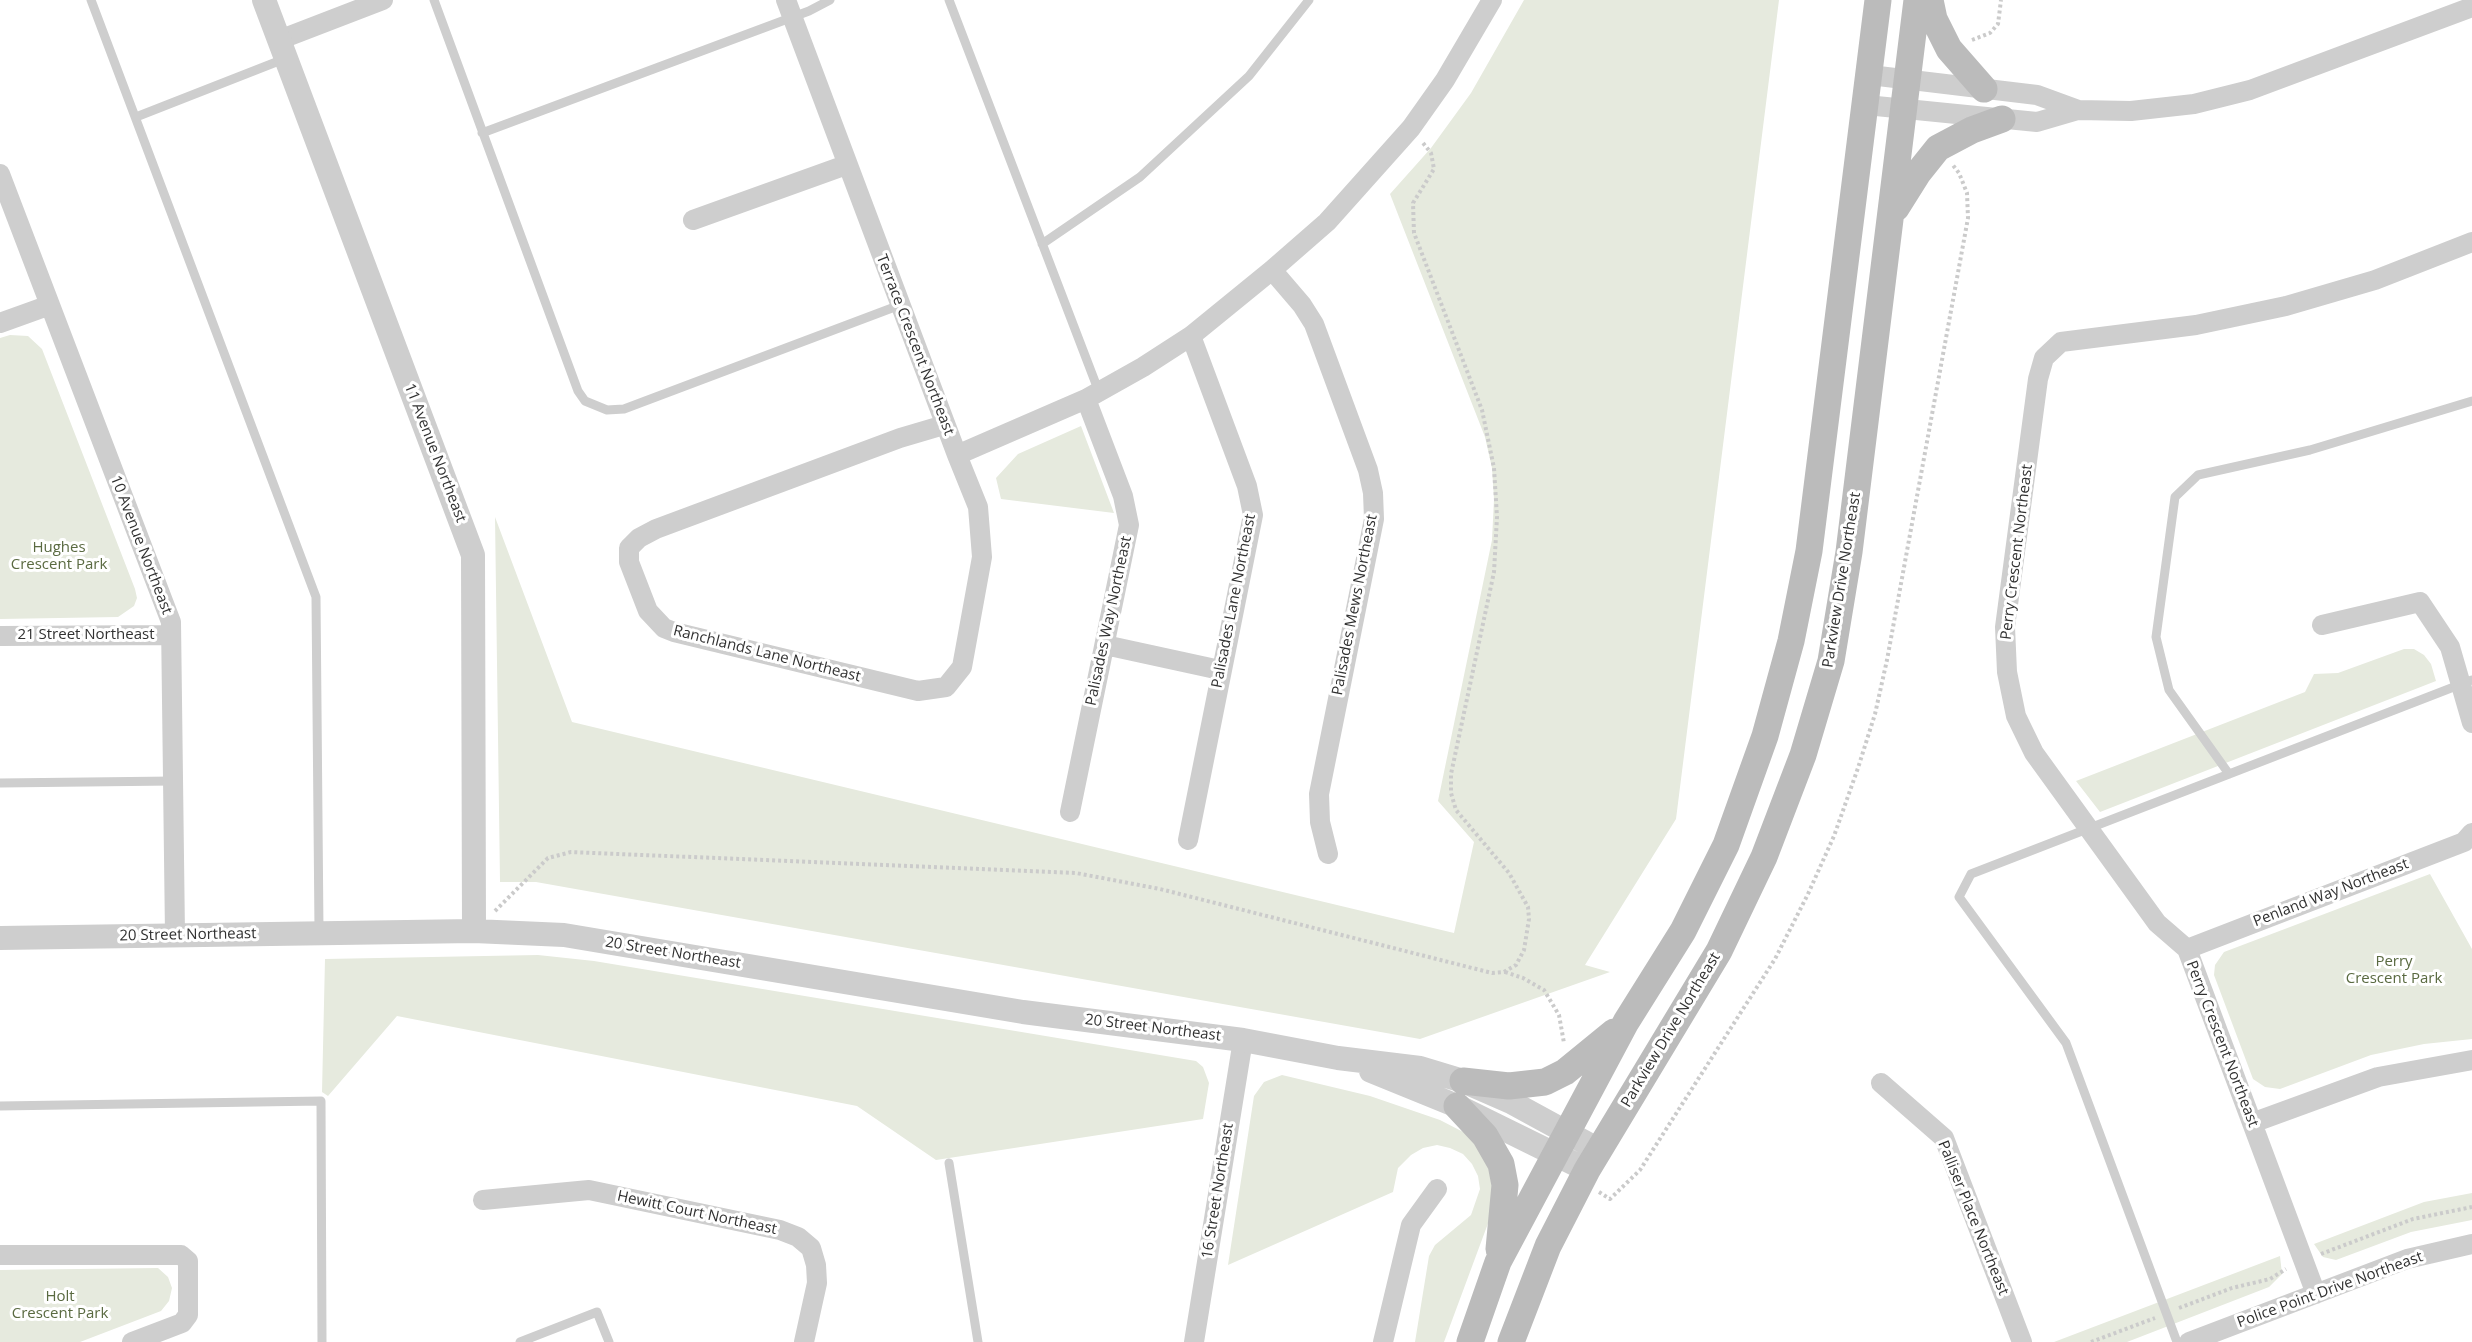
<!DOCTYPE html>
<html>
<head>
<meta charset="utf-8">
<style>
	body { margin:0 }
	canvas { display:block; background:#fff }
</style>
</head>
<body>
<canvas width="2472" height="1342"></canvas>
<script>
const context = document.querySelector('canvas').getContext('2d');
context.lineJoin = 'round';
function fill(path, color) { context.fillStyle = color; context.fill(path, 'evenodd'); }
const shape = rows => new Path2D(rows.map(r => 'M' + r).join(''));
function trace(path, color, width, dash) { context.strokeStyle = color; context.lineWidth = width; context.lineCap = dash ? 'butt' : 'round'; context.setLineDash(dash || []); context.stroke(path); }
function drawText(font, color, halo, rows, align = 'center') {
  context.font = font + ' "Open Sans",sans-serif'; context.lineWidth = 6; context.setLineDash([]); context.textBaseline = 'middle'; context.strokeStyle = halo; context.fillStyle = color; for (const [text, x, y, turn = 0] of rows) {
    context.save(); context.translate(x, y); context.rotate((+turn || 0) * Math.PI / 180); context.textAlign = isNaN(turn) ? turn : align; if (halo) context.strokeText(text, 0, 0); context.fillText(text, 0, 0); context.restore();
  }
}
const green = shape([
	[1524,0,1779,0,1676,819,1585,965,1610,972,1420,1039,536,882,500,882,495,517,572,722,1454,933,1474,842,1438,801,1492,540,1494,499,1492,468,1485,437,1390,194,1431,148,1471,93],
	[10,335,28,336,42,349,135,589,137,598,134,606,118,617,0,619,0,338],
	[1081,426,1114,513,1001,499,996,478,1018,454],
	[2404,649,2414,649,2424,655,2431,664,2436,681,2100,812,2076,781,2305,692,2314,674,2338,673],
	[2430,874,2472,949,2472,1039,2424,1044,2371,1055,2280,1089,2265,1087,2253,1079,2214,975,2215,965,2224,952],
	[538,955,594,961,1196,1061,1203,1067,1209,1083,1203,1119,936,1160,857,1106,397,1016,328,1096,322,1092,325,959],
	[1282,1075,1370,1096,1440,1120,1469,1135,1494,1172,1490,1218,1444,1342,1415,1342,1429,1256,1435,1245,1471,1215,1480,1189,1478,1176,1472,1164,1463,1154,1450,1148,1437,1145,1423,1148,1411,1155,1398,1168,1393,1192,1228,1265,1254,1096,1264,1082],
	[2472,1193,2472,1220,2411,1232,2336,1260,2323,1257,2314,1244,2424,1202],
	[2280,1256,2282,1274,2269,1287,2127,1342,2054,1342],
	[158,1268,168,1277,172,1288,169,1301,161,1311,80,1342,0,1342,0,1270]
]);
const path = shape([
	[1972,40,1990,33,1998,24,2001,0],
	[495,911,548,858,571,852,1076,873,1160,889,1492,973,1504,972,1516,965,1524,950,1529,919,1528,907,1509,873,1456,810,1451,793,1451,774,1494,572,1497,517,1494,468,1482,410,1414,233,1413,203,1434,169,1431,153,1423,143],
	[1505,972,1523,978,1544,990,1559,1015,1564,1043],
	[1599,1192,1610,1199,1640,1170,1775,959,1808,894,1834,836,1858,768,1875,714,1887,660,1968,218,1967,193,1959,173,1952,164],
	[2321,1254,2413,1219,2472,1207],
	[2179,1308,2232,1288,2270,1279,2286,1269],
	[2091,1342,2155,1318]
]);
const service = shape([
	[91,0,316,597,319,931],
	[434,0,578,391,585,401,607,410,624,409,900,305],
	[949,0,1099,392],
	[136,117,284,59],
	[482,133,809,11,830,0],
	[1042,244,1140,177,1249,76,1309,0],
	[2229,774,2169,690,2156,637,2175,497,2198,475,2310,450,2472,401],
	[0,783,173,781],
	[0,1106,321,1101,322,1342],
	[949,1163,978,1342],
	[520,1342,597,1312,609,1342],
	[2177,1342,2066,1043,1959,897,1971,874,2472,680]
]);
const minor = shape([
	[786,0,957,455,1086,399,1143,367,1191,336,1272,270,1327,222,1411,128,1445,80,1492,0],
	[279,40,383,0],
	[1870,75,2037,95,2078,110],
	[1866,105,2037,122,2078,110,2131,111,2194,104,2250,90,2472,7],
	[0,174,171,622,175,935],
	[693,220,846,165],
	[1272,270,1302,305,1314,324,1368,470,1373,493,1374,519,1319,794,1320,822,1328,854],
	[0,323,50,305],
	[944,425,900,438,656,529,639,538,629,548,629,562,648,611,664,628,674,632,918,691,946,687,962,667,982,557,978,507,957,455],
	[2322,625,2420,602,2450,647,2472,723],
	[0,636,171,635],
	[1105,645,1220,670],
	[1070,812,1129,525,1123,496,1086,399],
	[1188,840,1253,515,1247,486,1191,336],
	[2187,949,2464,842,2472,833],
	[1881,1083,1944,1138,2022,1342],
	[2252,1123,2378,1077,2472,1060],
	[483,1200,589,1190,780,1230,798,1237,811,1248,816,1265,817,1283,804,1342],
	[0,1255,181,1255,188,1261,188,1315,182,1323,132,1342],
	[2316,1294,2187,949,2157,923,2034,753,2016,716,2007,672,2005,627,2038,379,2044,358,2061,342,2196,325,2286,306,2375,280,2472,242],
	[1194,1342,1243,1040],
	[1383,1342,1411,1225,1437,1189],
	[2189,1342,2407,1259,2472,1244]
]);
const tertiary = shape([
	[264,0,473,555,474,931],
	[0,938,474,931,564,935,1023,1012,1243,1040,1338,1058,1420,1068,1463,1081,1511,1102,1599,1150],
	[1371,1071,1457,1106,1587,1170]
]);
const secondary = shape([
	[1930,0,1934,19,1949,49,1984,89],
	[1896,208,1918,173,1938,148,1972,130,2002,119],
	[1463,1081,1509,1086,1545,1082,1565,1072,1614,1032],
	[1457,1106,1485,1136,1501,1164,1505,1185,1499,1249],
	[1470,1342,1498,1262,1626,1022,1683,931,1726,845,1765,736,1791,641,1809,551,1878,0],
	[1511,1342,1548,1246,1587,1170,1719,951,1764,857,1803,755,1831,661,1849,552,1917,0]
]);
const streetNames = [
	["Terrace Crescent Northeast",915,345,69],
	["11 Avenue Northeast",435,453,69],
	["10 Avenue Northeast",141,545,69],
	["Perry Crescent Northeast",2017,552,-83],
	["Parkview Drive Northeast",1842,580,-81],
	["Palisades Lane Northeast",1234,601,-79],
	["Palisades Mews Northeast",1355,605,-79],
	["Palisades Way Northeast",1109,621,-78],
	["21 Street Northeast",86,635],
	["Ranchlands Lane Northeast",767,654,14],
	["Penland Way Northeast",2331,893,-21],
	["20 Street Northeast",188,935,-1],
	["20 Street Northeast",673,953,9],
	["20 Street Northeast",1153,1028,7],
	["Parkview Drive Northeast",1671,1030,-59],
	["Perry Crescent Northeast",2222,1044,69],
	["16 Street Northeast",1218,1191,-81],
	["Hewitt Court Northeast",697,1213,12],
	["Palliser Place Northeast",1973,1218,68],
	["Police Point Drive Northeast",2330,1290,-20]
];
const parkNames = [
	["Hughes",59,548],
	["Crescent Park",59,565],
	["Perry",2394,962],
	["Crescent Park",2394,979],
	["Holt",60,1297],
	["Crescent Park",60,1314]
];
fill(green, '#e6eade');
trace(path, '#cbcbcb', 4, [3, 3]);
trace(service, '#cecece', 9);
trace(minor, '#cecece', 20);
trace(tertiary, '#cecece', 24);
trace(secondary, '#bbb', 27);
drawText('15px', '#313131', '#fff', streetNames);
drawText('15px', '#5a6a41', '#fff', parkNames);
</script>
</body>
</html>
